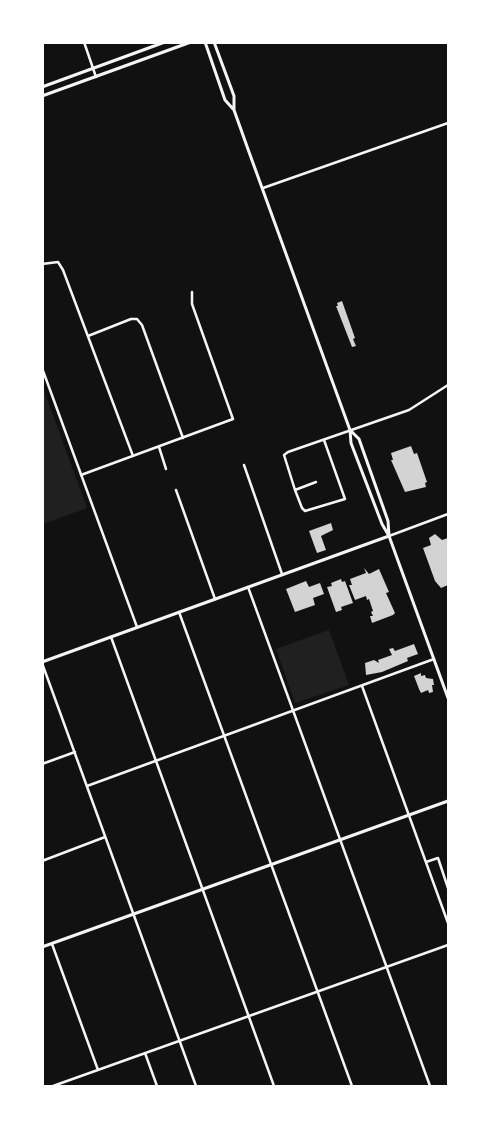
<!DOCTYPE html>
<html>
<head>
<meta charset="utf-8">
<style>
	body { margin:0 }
	#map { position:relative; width:491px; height:1129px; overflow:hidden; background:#111; font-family:Montserrat,sans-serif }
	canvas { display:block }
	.frame { position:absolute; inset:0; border:44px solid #fff; pointer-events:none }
</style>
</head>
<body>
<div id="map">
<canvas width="491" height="1129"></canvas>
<div class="frame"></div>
</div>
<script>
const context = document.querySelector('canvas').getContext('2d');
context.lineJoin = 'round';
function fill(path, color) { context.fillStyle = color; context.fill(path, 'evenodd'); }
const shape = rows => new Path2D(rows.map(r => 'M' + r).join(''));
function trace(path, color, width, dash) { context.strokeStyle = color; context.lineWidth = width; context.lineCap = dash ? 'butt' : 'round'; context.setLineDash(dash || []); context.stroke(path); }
const green = shape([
	[42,385,87,508,43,524,42,524],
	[329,630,349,685,295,703,276,649]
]);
const building = shape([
	[342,301,355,338,353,339,356,346,352,347,336,306,338,306,337,303],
	[411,446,414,454,417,453,427,482,425,483,426,487,405,492,391,460,393,460,391,453],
	[331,523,333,530,321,536,326,550,317,553,309,531],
	[435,534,442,540,448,538,448,585,441,588,435,581,423,548,431,545,429,538],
	[364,568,369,574,379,569,389,592,386,593,395,613,393,615,372,623,370,616,373,616,371,612,373,611,369,599,367,600,366,596,355,600,349,585,352,585,350,579,366,573],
	[341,579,342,582,345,581,353,603,341,607,342,610,336,612,327,587,332,586,331,583],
	[306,581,309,587,320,583,324,594,313,598,315,605,295,612,286,589],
	[414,644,418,654,407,658,408,661,382,672,366,675,365,663,374,660,379,663,378,660,392,655,389,649,393,648,395,651],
	[421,673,421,676,425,675,426,678,433,679,434,685,432,685,433,692,429,693,428,690,421,693,419,689,414,676]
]);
const minor = shape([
	[84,42,96,77],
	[263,188,448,123],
	[42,264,58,262,63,270,133,456],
	[88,336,131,319,137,319,142,325,183,438],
	[324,440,345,499,305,511,302,508,295,490,284,455,288,452,409,410,448,385],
	[159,447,166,469],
	[244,465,282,574],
	[81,475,233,419,192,304,192,292],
	[176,490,215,599],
	[295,490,316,482],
	[248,587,430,1086],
	[179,612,352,1086],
	[111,637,274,1086],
	[42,663,196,1086],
	[362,686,448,923],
	[42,764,75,752],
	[87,786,434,659],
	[42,861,105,837],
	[426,862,438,858,448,888],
	[52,944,98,1070],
	[145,1053,157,1086,155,1086],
	[53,1086,448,945]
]);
const tertiary = shape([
	[42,368,137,627],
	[389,536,448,514]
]);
const secondary = shape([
	[205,42,225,100,234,110,249,152,350,430,351,443,382,524,389,536,448,698],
	[214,42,234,96,234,110],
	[42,87,165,42],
	[42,96,191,42],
	[350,430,359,439,388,521,389,535],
	[42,662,389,536],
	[42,947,448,801]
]);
fill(green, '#202020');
fill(building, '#d3d3d3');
trace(minor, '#f5f5f5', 2.5);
trace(tertiary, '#f5f5f5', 2.5);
trace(secondary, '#f5f5f5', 3);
</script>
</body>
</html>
